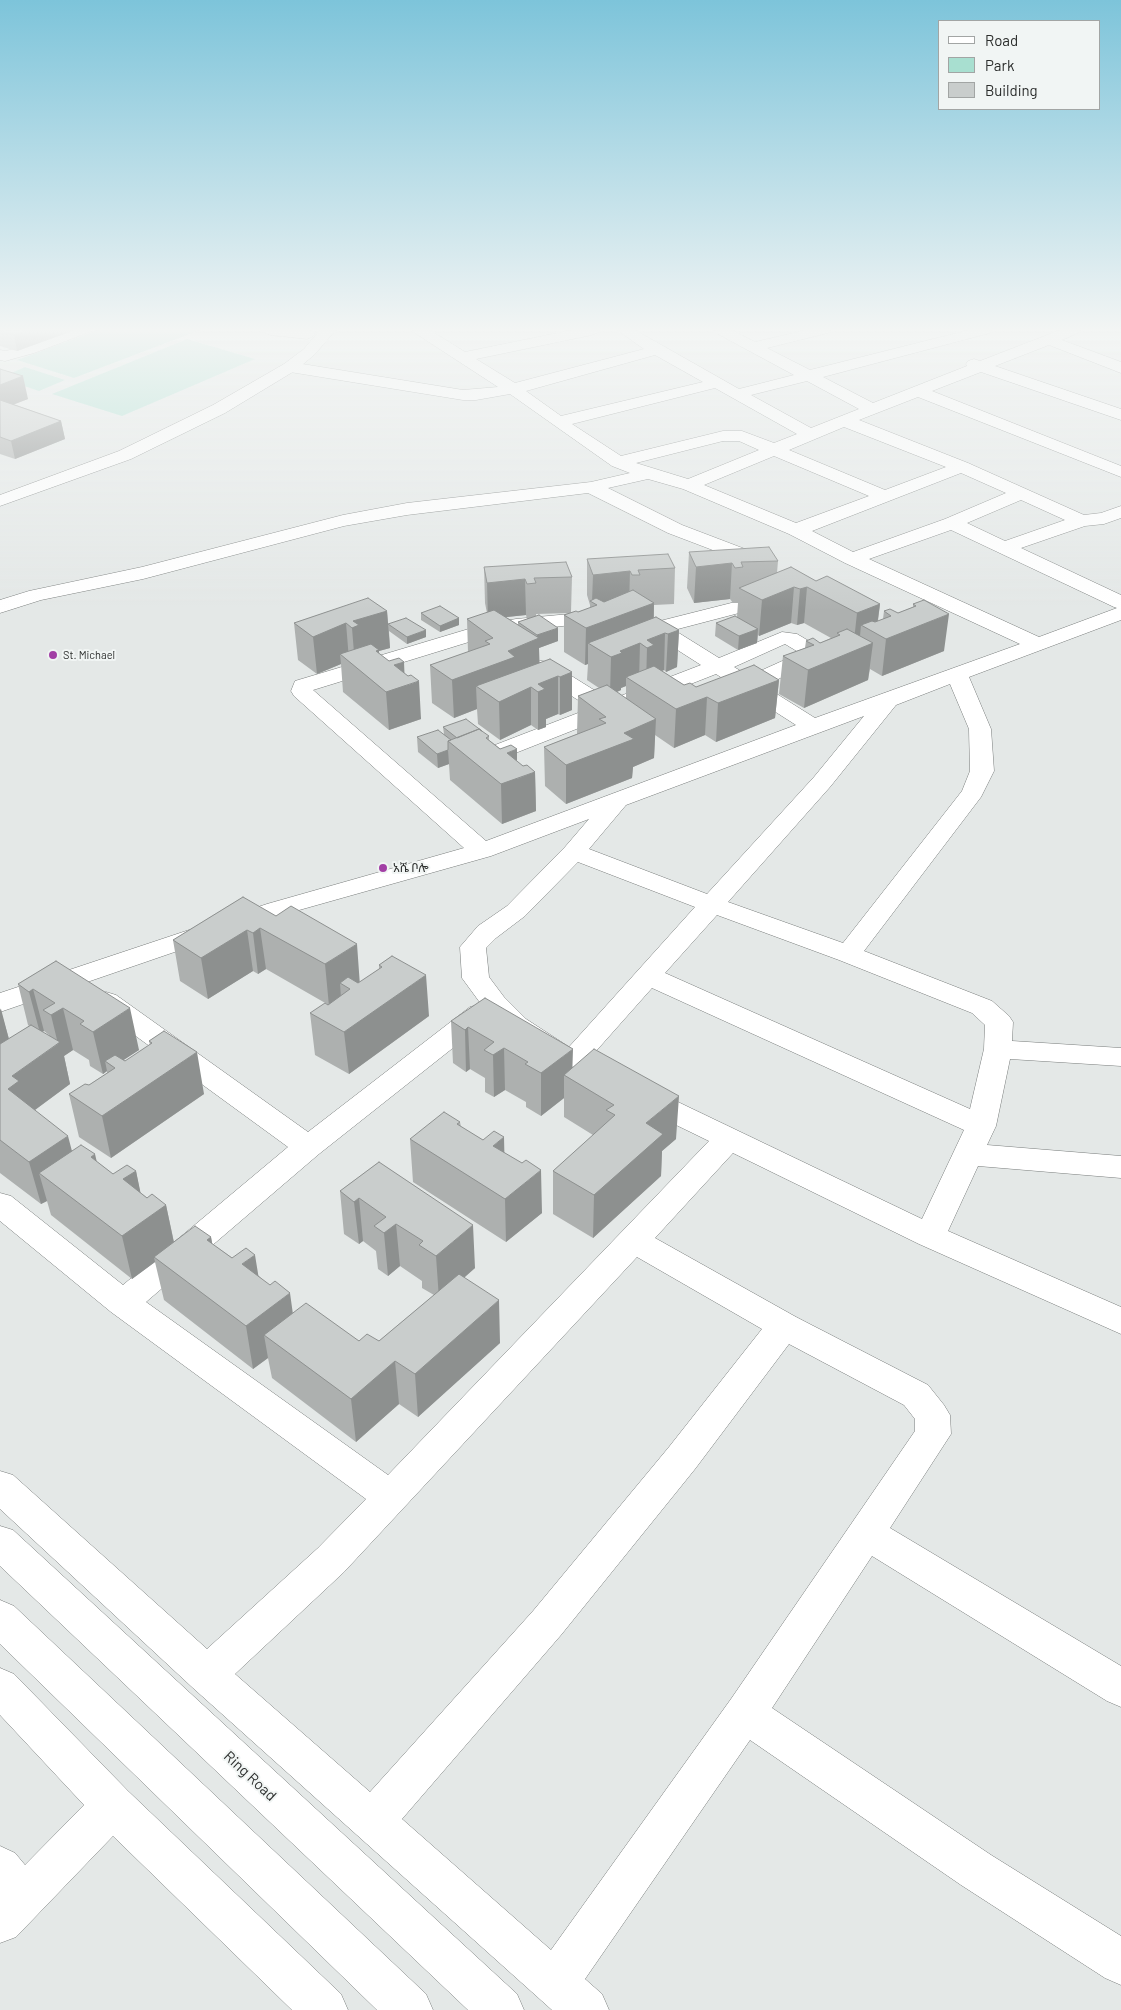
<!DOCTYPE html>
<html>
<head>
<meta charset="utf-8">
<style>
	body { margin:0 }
	#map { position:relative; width:1121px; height:2010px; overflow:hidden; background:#e4e8e7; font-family:Barlow,sans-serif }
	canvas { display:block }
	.legend { position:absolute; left:938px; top:20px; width:162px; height:90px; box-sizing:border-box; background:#f1f5f4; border:1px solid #a2a5a4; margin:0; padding:6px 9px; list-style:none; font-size:15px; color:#2b2d2c }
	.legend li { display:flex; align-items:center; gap:10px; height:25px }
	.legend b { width:25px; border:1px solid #a2a5a4 }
</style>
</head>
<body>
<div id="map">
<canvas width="1121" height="2010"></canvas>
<ul class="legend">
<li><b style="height:6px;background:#fff"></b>Road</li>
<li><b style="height:14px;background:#a8dfd0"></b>Park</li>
<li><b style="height:14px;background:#c9cdcc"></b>Building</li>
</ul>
</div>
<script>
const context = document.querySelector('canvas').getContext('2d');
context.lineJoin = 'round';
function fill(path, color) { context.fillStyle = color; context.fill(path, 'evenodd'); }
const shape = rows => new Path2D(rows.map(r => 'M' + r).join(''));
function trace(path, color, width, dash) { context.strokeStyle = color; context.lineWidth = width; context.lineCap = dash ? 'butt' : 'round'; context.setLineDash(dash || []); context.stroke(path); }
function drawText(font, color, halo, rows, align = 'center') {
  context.font = font + ' Barlow,"Noto Sans Ethiopic",sans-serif'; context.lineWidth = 4; context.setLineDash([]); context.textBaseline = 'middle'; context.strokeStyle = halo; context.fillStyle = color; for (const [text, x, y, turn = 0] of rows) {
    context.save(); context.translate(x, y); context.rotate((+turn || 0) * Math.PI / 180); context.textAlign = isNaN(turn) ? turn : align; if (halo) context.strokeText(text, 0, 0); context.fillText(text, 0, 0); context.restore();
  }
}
const green = shape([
	[98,330,200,330,74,378,17,360],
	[187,339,255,359,122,416,52,394],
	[25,367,65,380,39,391,0,378]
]);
const minor = shape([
	[69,330,90,330,87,333,34,353,5,361,0,360,0,350,5,351,24,347,69,330],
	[262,330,308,330,312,331,315,334,312,337,307,339,270,335,265,333,262,330],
	[413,330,430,330,465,352,572,330,600,330,597,333,592,335,476,359,515,383,644,349,617,330,635,330,739,389,794,375,716,333,714,330,732,330,755,342,806,330,830,330,828,333,767,348,810,370,969,330,993,330,990,333,823,377,873,403,967,366,966,364,968,361,974,359,980,361,1060,330,1080,330,1078,333,1062,340,1121,362,1121,373,1049,345,995,366,1121,409,1121,420,981,372,932,391,1121,466,1121,477,918,397,859,420,968,463,1084,515,1101,513,1121,506,1121,518,1104,524,1085,526,1021,548,1121,595,1121,620,969,677,991,729,994,771,981,797,864,951,992,1001,1009,1016,1013,1022,1012,1041,1121,1048,1121,1066,1010,1059,996,1126,987,1145,1121,1156,1121,1178,978,1166,948,1231,1121,1307,1121,1334,919,1244,733,1153,655,1238,796,1317,928,1385,944,1405,950,1415,951,1434,890,1528,1121,1666,1121,1707,1107,1701,872,1556,772,1708,991,1855,1121,1936,1121,1985,1105,1978,961,1885,750,1740,585,1979,602,1994,609,2010,552,2010,193,1688,0,1509,0,1471,13,1475,207,1649,318,1548,366,1499,111,1312,0,1221,0,1193,11,1196,123,1285,288,1147,96,1007,92,1001,96,995,106,992,116,995,308,1132,470,1007,481,1004,462,978,460,947,478,926,507,906,565,847,589,819,491,856,285,914,0,1012,0,993,267,904,464,848,294,696,291,691,295,681,482,625,516,619,602,611,609,613,612,617,609,621,516,631,485,637,313,690,486,841,796,725,716,674,485,765,477,767,469,765,465,760,469,755,591,708,533,672,530,667,533,662,541,661,549,662,610,700,701,665,640,626,637,622,640,618,647,616,660,621,755,597,762,599,765,603,762,607,674,630,719,658,782,632,797,634,819,647,823,655,819,659,764,686,815,718,1020,644,845,563,789,534,683,489,648,479,608,488,682,525,766,557,769,561,766,565,759,567,752,565,668,533,588,493,407,515,344,526,143,579,41,600,0,613,0,600,29,591,142,567,343,515,407,503,591,482,630,473,612,466,510,394,476,400,463,400,290,372,284,370,282,367,284,364,290,362,463,390,498,387,415,333,413,330],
	[655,355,703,382,561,416,526,391,655,355],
	[807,381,859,409,811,428,751,395,807,381],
	[715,388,797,434,774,443,742,431,723,431,621,456,572,424,715,388],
	[844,427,946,467,885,490,789,450,844,427],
	[723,441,739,441,759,450,688,479,636,463,723,441],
	[774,456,869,496,796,523,704,485,774,456],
	[961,473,1006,493,945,519,853,552,812,531,961,473],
	[1021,500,1065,520,1005,541,967,523,1021,500],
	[951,530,1114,607,1117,608,1039,637,869,559,951,530],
	[785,644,800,653,749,676,734,667,785,644],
	[950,684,969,729,970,771,962,791,843,943,728,902,830,787,896,705,950,684],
	[864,716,814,777,707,894,589,849,626,805,864,716],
	[578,862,695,907,569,1047,526,1019,504,997,489,977,486,948,496,938,525,916,578,862],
	[717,915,839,960,972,1013,985,1025,984,1049,970,1109,665,973,717,915],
	[652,988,964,1130,922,1219,655,1091,645,1088,635,1091,630,1098,635,1105,709,1141,388,1475,146,1302,319,1154,492,1017,506,1031,561,1069,598,1087,608,1090,618,1087,622,1080,618,1073,589,1059,652,988],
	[637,1257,762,1329,669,1447,533,1611,370,1792,235,1674,344,1572,637,1257],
	[789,1344,904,1405,915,1419,915,1431,731,1699,551,1950,402,1819,561,1635,695,1469,789,1344],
	[0,1668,14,1674,128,1791,341,1994,348,2010,292,2010,113,1836,16,1937,0,1943,0,1846,15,1853,25,1865,84,1805,0,1715,0,1668]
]);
const major = shape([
	[320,330,336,330,314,355,296,370,225,413,131,459,0,506,0,495,119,451,213,405,284,364,304,349,320,330]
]);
const highway = shape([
	[0,1526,13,1530,517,1994,524,2010,468,2010,0,1566,0,1526],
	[0,1600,14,1606,426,1994,433,2010,377,2010,0,1644,0,1600]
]);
const wall = shape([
	[0,330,75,330,17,351,0,346],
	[0,369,28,399,13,404,61,421,65,439,15,459,0,454],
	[689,552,778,561,777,573,816,581,880,604,878,621,883,619,884,611,898,613,913,607,913,604,924,600,944,651,882,676,870,669,868,680,804,708,779,694,783,656,805,648,806,641,820,643,831,638,804,623,797,625,791,623,759,636,758,635,757,643,738,650,715,636,716,623,737,617,738,603,733,603,730,599,694,603,687,588],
	[587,559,675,568,674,604,654,605,654,618,679,630,677,667,666,672,664,670,662,671,684,685,696,687,779,680,775,718,716,742,705,735,674,748,655,735,654,758,633,767,632,778,566,804,545,786,544,747,577,734,578,696,599,688,587,680,588,664,585,665,564,652,564,615,569,613,536,614,536,616,558,641,539,648,539,662,572,672,572,710,560,715,558,714,546,719,546,727,538,730,531,725,500,740,478,724,477,709,454,718,432,703,430,665,468,652,467,619,487,613,485,603,484,567,572,577,571,612,578,612,590,608,590,605,587,595],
	[526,615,527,619,518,622,518,625,506,617],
	[626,686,626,698,617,692,621,690,621,688],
	[387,611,388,624,426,637,407,644,389,631,390,648,379,651,379,654,404,673,421,719,389,730,343,692,341,664,317,674,298,660,294,623],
	[421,613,459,618,459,625,440,632,421,620],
	[443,727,489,736,489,740,523,766,535,772,536,811,502,824,450,780,449,764,438,768,418,752,417,737,444,734],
	[243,897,360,982,379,969,379,965,392,956,429,1016,349,1074,315,1055,310,1013,327,1004,266,969,258,974,253,971,208,999,180,981,173,940],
	[56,961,139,1050,123,1060,125,1061,150,1045,149,1041,164,1031,204,1094,111,1158,79,1137,69,1094,89,1085,107,1073,107,1071,103,1074,90,1066,89,1060,73,1050,64,1056,70,1084,35,1110,72,1151,96,1161,113,1174,136,1171,140,1192,147,1198,166,1205,174,1242,211,1237,212,1244,259,1276,293,1314,359,1341,379,1341,434,1295,422,1288,422,1281,400,1266,388,1276,378,1269,376,1251,363,1241,359,1244,344,1234,340,1191,379,1162,475,1268,464,1278,500,1343,418,1417,399,1404,356,1442,272,1378,268,1358,253,1369,164,1300,155,1262,132,1279,51,1215,47,1201,41,1204,0,1173,0,1008,9,1039,29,1026,28,1025,18,984],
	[44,1031,49,1035,49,1036,42,1032],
	[485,998,573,1067,676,1139,662,1151,661,1176,593,1238,553,1214,553,1171,593,1135,564,1117,564,1098,541,1116,526,1107,526,1102,505,1090,494,1097,485,1092,485,1078,470,1069,466,1072,453,1063,451,1021],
	[460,1122,461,1127,505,1153,542,1213,506,1242,413,1182,410,1139]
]);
const shadedWall = shape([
	[28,330,75,330,17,351,14,335],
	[23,376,28,399,0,410,0,385],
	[61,421,65,439,15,459,11,441],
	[732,563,730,599,694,603,696,567],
	[630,571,629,607,597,605,592,602,593,575],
	[525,579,526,615,488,619,487,583],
	[794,587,791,623,759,636,762,600],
	[807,587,804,623,797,625,800,589],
	[654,603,653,638,665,633,664,670,653,675,646,685,647,648,640,643,639,681,626,677,626,686,621,688,621,690,610,695,611,657,588,643,588,664,585,665,586,628],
	[880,604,876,633,861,625,859,647,853,650,857,613],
	[387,611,390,648,379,651,381,688,355,665,352,628,353,621],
	[949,614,944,651,882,676,886,639],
	[459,618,459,625,440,632,440,626],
	[346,623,349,660,340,654,341,664,317,674,313,637],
	[558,628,558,641,539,648,540,676,531,687,531,725,500,740,499,702,476,686,477,709,454,718,452,680,508,651,537,639,537,635],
	[758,629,757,643,738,650,739,636],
	[426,630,426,637,407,644,407,637],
	[679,630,677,667,666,672,668,634],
	[873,643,868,680,804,708,808,670],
	[404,662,405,686,419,681,421,719,389,730,386,692,394,665],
	[572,672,572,710,560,715,560,677],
	[558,676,558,714,546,719,546,727,538,730,538,684],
	[779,680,775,718,716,742,718,703],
	[707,697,705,735,674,748,676,709],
	[656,719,654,758,633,767,632,778,566,804,566,765,624,733],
	[517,749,517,779,535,772,536,811,502,824,501,784,507,753],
	[448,750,449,764,438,768,437,754],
	[260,928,266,969,258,974,253,933],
	[247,930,253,971,208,999,201,958],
	[357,944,360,986,340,983,341,998,329,1006,325,964],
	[426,975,429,1016,349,1074,344,1032],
	[33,989,44,1031,40,1033,29,992],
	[63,1008,73,1050,64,1056,70,1084,28,1115,8,1089,12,1076,58,1044,51,1015],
	[130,1008,139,1050,113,1067,105,1061,107,1071,103,1074,93,1032],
	[1,1009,12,1051,0,1056,0,1010],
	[468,1027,470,1069,466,1072,465,1030],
	[504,1048,505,1090,494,1097,493,1055],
	[573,1049,572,1080,564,1075,564,1098,541,1116,541,1073],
	[197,1052,204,1094,111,1158,102,1116],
	[679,1096,676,1139,662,1151,661,1176,593,1238,594,1195,646,1123],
	[68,1136,79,1178,39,1173,47,1201,41,1204,29,1162],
	[504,1137,505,1180,493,1146],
	[95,1154,105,1197,91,1157],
	[541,1170,542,1213,506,1242,505,1199],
	[136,1171,145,1214,123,1179],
	[359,1198,363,1241,359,1244,354,1202],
	[166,1205,175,1248,154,1257,155,1262,132,1279,122,1236],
	[396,1224,400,1266,388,1276,384,1233],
	[473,1225,475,1268,439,1299,436,1256],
	[211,1237,219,1280,207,1240],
	[255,1255,262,1298,242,1264],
	[290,1293,296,1336,264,1335,268,1358,253,1369,246,1326],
	[499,1300,500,1343,418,1417,415,1374],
	[395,1361,399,1404,356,1442,351,1399]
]);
const building = shape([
	[0,330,28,330,14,335,0,330],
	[0,369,23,376,0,385,0,369],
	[0,400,61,421,11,441,0,437,0,400],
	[769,547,778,561,741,562,743,567,735,568,732,563,696,567,689,552,769,547],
	[668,554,675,568,638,570,640,575,632,575,630,571,593,575,587,559,668,554],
	[566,562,572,577,534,578,536,583,527,584,525,579,487,583,484,567,566,562],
	[791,567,816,581,827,576,880,604,857,613,807,587,800,589,794,587,762,600,739,588,791,567],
	[633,590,654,603,586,628,564,615,576,611,578,612,597,605,590,601,596,598,604,602,633,590],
	[368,598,387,611,353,621,359,625,352,628,346,623,313,637,294,623,368,598],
	[924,600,949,614,886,639,861,625,872,621,875,622,891,616,884,611,890,609,898,613,916,606,913,604,924,600],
	[440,606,459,618,440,626,421,613,440,606],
	[494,610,539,638,508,651,515,657,452,680,430,665,490,644,485,641,493,638,467,619,494,610],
	[539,615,558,628,537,635,518,622,539,615],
	[735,616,758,629,739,636,716,623,735,616],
	[656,617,679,630,668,634,665,633,647,640,654,645,647,648,640,643,620,651,622,653,611,657,588,643,656,617],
	[406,618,426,630,407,637,388,624,406,618],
	[847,629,873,643,808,670,783,656,814,645,806,641,813,638,820,643,840,635,837,633,847,629],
	[371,644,379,650,376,651,389,661,399,658,404,662,394,665,408,676,411,675,419,681,386,692,340,654,371,644],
	[550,659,572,672,560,677,558,676,538,684,545,689,538,692,531,687,499,702,476,686,550,659],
	[754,665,779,680,718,703,707,697,676,709,626,677,654,666,684,685,690,683,696,687,754,665],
	[607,685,656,719,624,733,634,739,566,765,544,747,606,723,599,719,606,717,578,696,607,685],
	[466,719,482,731,479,729,457,738,443,727,466,719],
	[479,729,489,736,486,738,500,749,511,745,517,749,507,753,523,766,527,765,535,772,501,784,448,741,479,729],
	[438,730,451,740,448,741,448,750,437,754,417,737,438,730],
	[243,897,276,916,291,906,357,944,325,964,260,928,253,933,247,930,201,958,173,940,243,897],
	[392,956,426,975,344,1032,310,1013,325,1003,328,1005,350,989,340,983,348,977,358,983,382,967,379,965,392,956],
	[56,961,130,1008,93,1032,80,1024,84,1021,63,1008,51,1015,43,1010,55,1003,33,989,29,992,18,984,56,961],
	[485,998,573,1049,541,1073,525,1064,528,1062,504,1048,493,1055,484,1050,494,1042,468,1027,465,1030,451,1021,485,998],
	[31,1025,60,1042,12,1076,19,1081,8,1089,68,1136,29,1162,0,1140,0,1044,31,1025],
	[164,1031,197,1052,102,1116,69,1094,85,1084,89,1085,115,1068,105,1061,115,1055,125,1061,152,1043,149,1041,164,1031],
	[594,1049,679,1096,646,1123,663,1134,594,1195,553,1171,615,1115,606,1110,614,1105,564,1075,594,1049],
	[444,1112,460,1122,457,1124,483,1140,494,1131,504,1137,493,1146,522,1163,526,1160,541,1170,505,1199,410,1139,444,1112],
	[81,1145,95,1154,91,1157,113,1174,127,1165,136,1171,123,1179,147,1198,152,1194,166,1205,122,1236,39,1173,81,1145],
	[379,1162,473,1225,436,1256,419,1245,423,1241,396,1224,384,1233,374,1226,386,1217,359,1198,354,1202,340,1191,379,1162],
	[195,1226,211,1237,207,1240,232,1258,246,1248,255,1255,242,1264,270,1285,275,1281,290,1293,246,1326,154,1257,195,1226],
	[459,1274,499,1300,415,1374,395,1361,351,1399,264,1335,306,1303,359,1341,367,1334,379,1341,459,1274]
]);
const markers = [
	[53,655,5,"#a23fa5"],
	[383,868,5,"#a23fa5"]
];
const farPoinames = [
	["St. Michael",63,655]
];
const poiNames = [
	["አሼ ቦሎ",393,868]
];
const nearStreetnames = [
	["Ring Road",250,1776,43]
];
fill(green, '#a8dfd0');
trace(minor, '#797d7c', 1);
trace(major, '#797d7c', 1);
trace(highway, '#797d7c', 1);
fill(minor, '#fff');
fill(major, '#fff');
fill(highway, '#fff');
fill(wall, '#adb0af');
fill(shadedWall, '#8d908f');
fill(building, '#c9cdcc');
trace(building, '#8d908f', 1);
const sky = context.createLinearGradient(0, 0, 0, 611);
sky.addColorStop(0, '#7dc4da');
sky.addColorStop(0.54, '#f3f5f4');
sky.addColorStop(1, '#f3f5f400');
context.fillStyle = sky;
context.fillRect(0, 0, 1121, 611);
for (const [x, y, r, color] of markers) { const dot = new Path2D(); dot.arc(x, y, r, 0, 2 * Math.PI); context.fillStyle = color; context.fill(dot); trace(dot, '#f1f5f4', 2); }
drawText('11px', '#2b2d2c', '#f1f5f4', farPoinames, 'left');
drawText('12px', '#2b2d2c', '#f1f5f4', poiNames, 'left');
drawText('15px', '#2b2d2c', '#f1f5f4', nearStreetnames);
</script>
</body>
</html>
